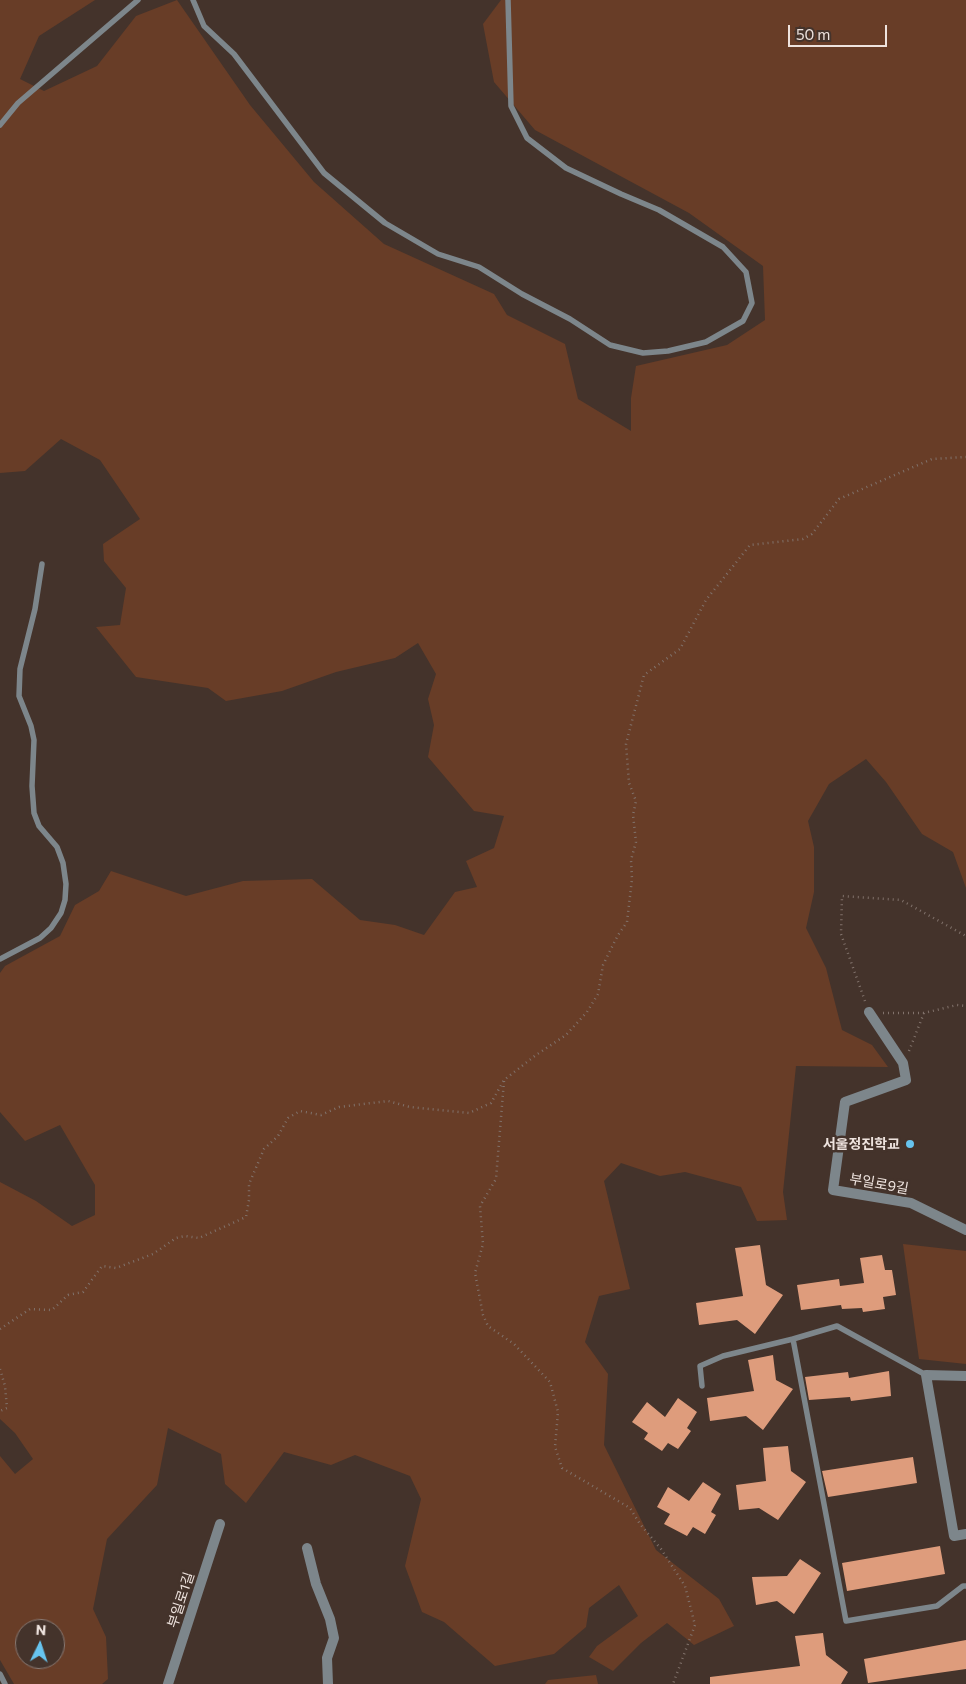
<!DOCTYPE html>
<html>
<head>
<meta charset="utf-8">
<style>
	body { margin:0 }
	#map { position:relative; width:966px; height:1684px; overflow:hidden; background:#44332b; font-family:Commissioner,sans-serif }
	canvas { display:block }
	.north { position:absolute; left:15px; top:1619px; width:50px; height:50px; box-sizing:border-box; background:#44332b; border:1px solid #887973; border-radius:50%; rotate:4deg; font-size:14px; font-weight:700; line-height:20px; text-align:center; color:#eee3de }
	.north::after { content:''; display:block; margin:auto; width:18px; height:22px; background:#67c4ef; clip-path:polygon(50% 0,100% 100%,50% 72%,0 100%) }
	.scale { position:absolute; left:788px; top:25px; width:99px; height:22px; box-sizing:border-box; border:2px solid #eee3de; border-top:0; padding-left:6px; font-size:15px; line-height:18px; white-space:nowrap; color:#eee3de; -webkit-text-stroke:4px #44332b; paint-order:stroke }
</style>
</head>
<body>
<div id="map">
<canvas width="966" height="1684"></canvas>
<div class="north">N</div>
<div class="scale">50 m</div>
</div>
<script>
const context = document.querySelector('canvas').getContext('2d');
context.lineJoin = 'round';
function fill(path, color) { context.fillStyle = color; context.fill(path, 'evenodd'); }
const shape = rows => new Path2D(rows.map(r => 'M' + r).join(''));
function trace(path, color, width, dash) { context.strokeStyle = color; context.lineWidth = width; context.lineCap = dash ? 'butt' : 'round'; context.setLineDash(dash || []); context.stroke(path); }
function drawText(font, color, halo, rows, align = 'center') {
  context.font = font + ' Commissioner,"Noto Sans KR",sans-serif'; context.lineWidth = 5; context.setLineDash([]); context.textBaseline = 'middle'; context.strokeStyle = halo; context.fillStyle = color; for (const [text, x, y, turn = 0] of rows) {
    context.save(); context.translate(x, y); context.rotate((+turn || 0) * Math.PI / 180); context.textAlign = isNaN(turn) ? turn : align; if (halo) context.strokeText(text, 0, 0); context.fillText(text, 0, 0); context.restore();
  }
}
const green = shape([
	[0,0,95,0,39,36,20,79,44,91,97,66,136,16,177,0,250,105,314,182,384,244,494,294,507,315,565,344,578,399,631,431,631,398,636,366,727,345,765,320,763,266,689,213,535,130,494,82,483,24,501,0,966,0,966,888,953,852,922,834,886,782,866,759,829,784,808,821,814,847,814,892,806,928,826,968,842,1030,872,1045,888,1067,796,1066,783,1192,787,1220,757,1221,741,1187,685,1172,660,1176,621,1163,604,1181,630,1289,599,1296,585,1342,608,1374,604,1445,656,1550,719,1599,734,1626,694,1645,667,1623,641,1643,613,1671,589,1657,597,1646,638,1616,619,1585,589,1608,586,1627,554,1654,495,1666,444,1622,422,1612,405,1566,421,1499,410,1476,355,1455,331,1465,284,1452,246,1503,225,1484,221,1454,168,1428,157,1485,107,1539,93,1609,106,1637,108,1679,102,1684,14,1684,0,1660,0,1456,15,1474,33,1459,15,1433,0,1419,0,1182,36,1201,72,1226,95,1215,95,1185,60,1125,25,1141,0,1112,0,973,5,966,60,936,75,905,99,891,111,871,186,896,243,881,312,879,360,920,395,925,424,935,455,892,477,887,466,861,494,848,504,816,474,811,428,757,434,725,428,699,436,674,418,643,395,658,336,672,282,691,226,701,208,688,136,677,96,627,120,625,126,588,104,561,103,544,140,519,100,460,61,439,25,471,0,473],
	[25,1629,55,1629,55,1659,25,1659],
	[903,1244,966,1251,966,1364,919,1359],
	[596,1675,598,1684,545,1684,548,1680]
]);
const building = shape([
	[760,1245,766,1285,783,1295,755,1334,737,1320,699,1325,696,1303,743,1296,735,1248],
	[882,1255,885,1270,892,1270,896,1295,883,1297,885,1309,863,1312,862,1308,842,1309,841,1305,801,1310,797,1285,839,1279,840,1286,864,1283,860,1258],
	[773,1355,776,1380,793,1389,763,1430,746,1416,710,1421,707,1398,754,1391,748,1360],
	[889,1371,891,1396,851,1401,850,1397,809,1400,805,1377,848,1372,849,1378],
	[678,1398,697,1412,687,1428,691,1431,678,1449,668,1443,662,1451,644,1439,648,1433,632,1422,647,1402,665,1417],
	[788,1446,791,1471,806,1482,778,1520,759,1508,739,1510,736,1485,766,1481,763,1448],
	[913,1457,917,1483,828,1497,822,1471],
	[703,1482,721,1494,711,1512,716,1515,705,1534,693,1527,687,1536,664,1524,670,1514,657,1507,668,1487,689,1501],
	[940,1546,945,1574,847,1591,842,1563],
	[800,1559,821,1573,794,1614,777,1601,756,1605,752,1577,787,1576],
	[823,1633,826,1655,848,1672,841,1684,710,1684,710,1677,800,1666,795,1636],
	[966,1640,966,1669,868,1683,864,1659]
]);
const path = shape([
	[865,1001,841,934,842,896,901,900,966,936],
	[883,1013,924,1013],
	[909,1051,924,1013,957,1005,966,1006],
	[504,1081,496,1179,480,1206,483,1244,475,1273,483,1315,488,1326,514,1344,550,1382,558,1412,555,1447,562,1468,630,1508,640,1524,661,1549,685,1586,695,1625,673,1684],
	[0,1329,30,1309,52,1310,68,1295,83,1292,102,1266,116,1268,153,1254,176,1238,185,1236,199,1238,246,1217,249,1200,249,1184,264,1149,278,1136,288,1118,300,1111,321,1115,339,1107,388,1101,410,1107,469,1113,491,1103,504,1080,536,1055,566,1035,587,1012,598,994,603,965,618,935,627,922,632,879,631,860,636,842,633,815,636,801,629,783,626,744,644,675,680,649,706,600,750,545,803,539,812,534,839,499,932,459,966,457],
	[0,1369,5,1386,7,1408,0,1411]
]);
const lane = shape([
	[193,0,204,26,234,54,324,173,385,223,438,254,479,267,522,294,570,319,610,345,643,353,668,351,706,342,743,321,752,303,746,272,723,247,659,210,621,194,566,168,527,138,511,106,508,0],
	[0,125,18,103,138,0],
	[0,959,40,938,51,928,61,913,65,900,66,884,63,863,57,847,39,826,34,813,32,786,34,740,31,726,19,696,20,669,35,609,42,564],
	[926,1375,837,1326,793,1339,846,1621,937,1606,963,1586,966,1586],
	[702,1386,700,1366,723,1356,793,1339],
	[0,1674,5,1684]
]);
const street = shape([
	[869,1012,903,1063,906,1080,845,1102,833,1190,911,1203,966,1230],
	[966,1376,926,1375,954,1536,966,1534],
	[307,1548,316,1584,330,1619,334,1638,327,1658,328,1684],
	[168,1684,220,1524]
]);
const markers = [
	[910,1144,5,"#67c4ef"]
];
const poiNames = [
	["서울정진학교",900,1144]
];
const streetNames = [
	["부일로9길",879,1184,10],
	["부일로1길",181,1600,-72]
];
fill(green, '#683d27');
fill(building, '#de9c7c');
trace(path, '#81726b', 2.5, [1, 4]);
trace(lane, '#7d868b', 5.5);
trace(street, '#7d868b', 10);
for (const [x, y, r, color] of markers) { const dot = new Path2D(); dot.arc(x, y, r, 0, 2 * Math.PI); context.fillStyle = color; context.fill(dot); trace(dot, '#44332b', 2); }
drawText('bold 14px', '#eee3de', '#44332b', poiNames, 'right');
drawText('14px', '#eee3de', '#44332b', streetNames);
</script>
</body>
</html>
